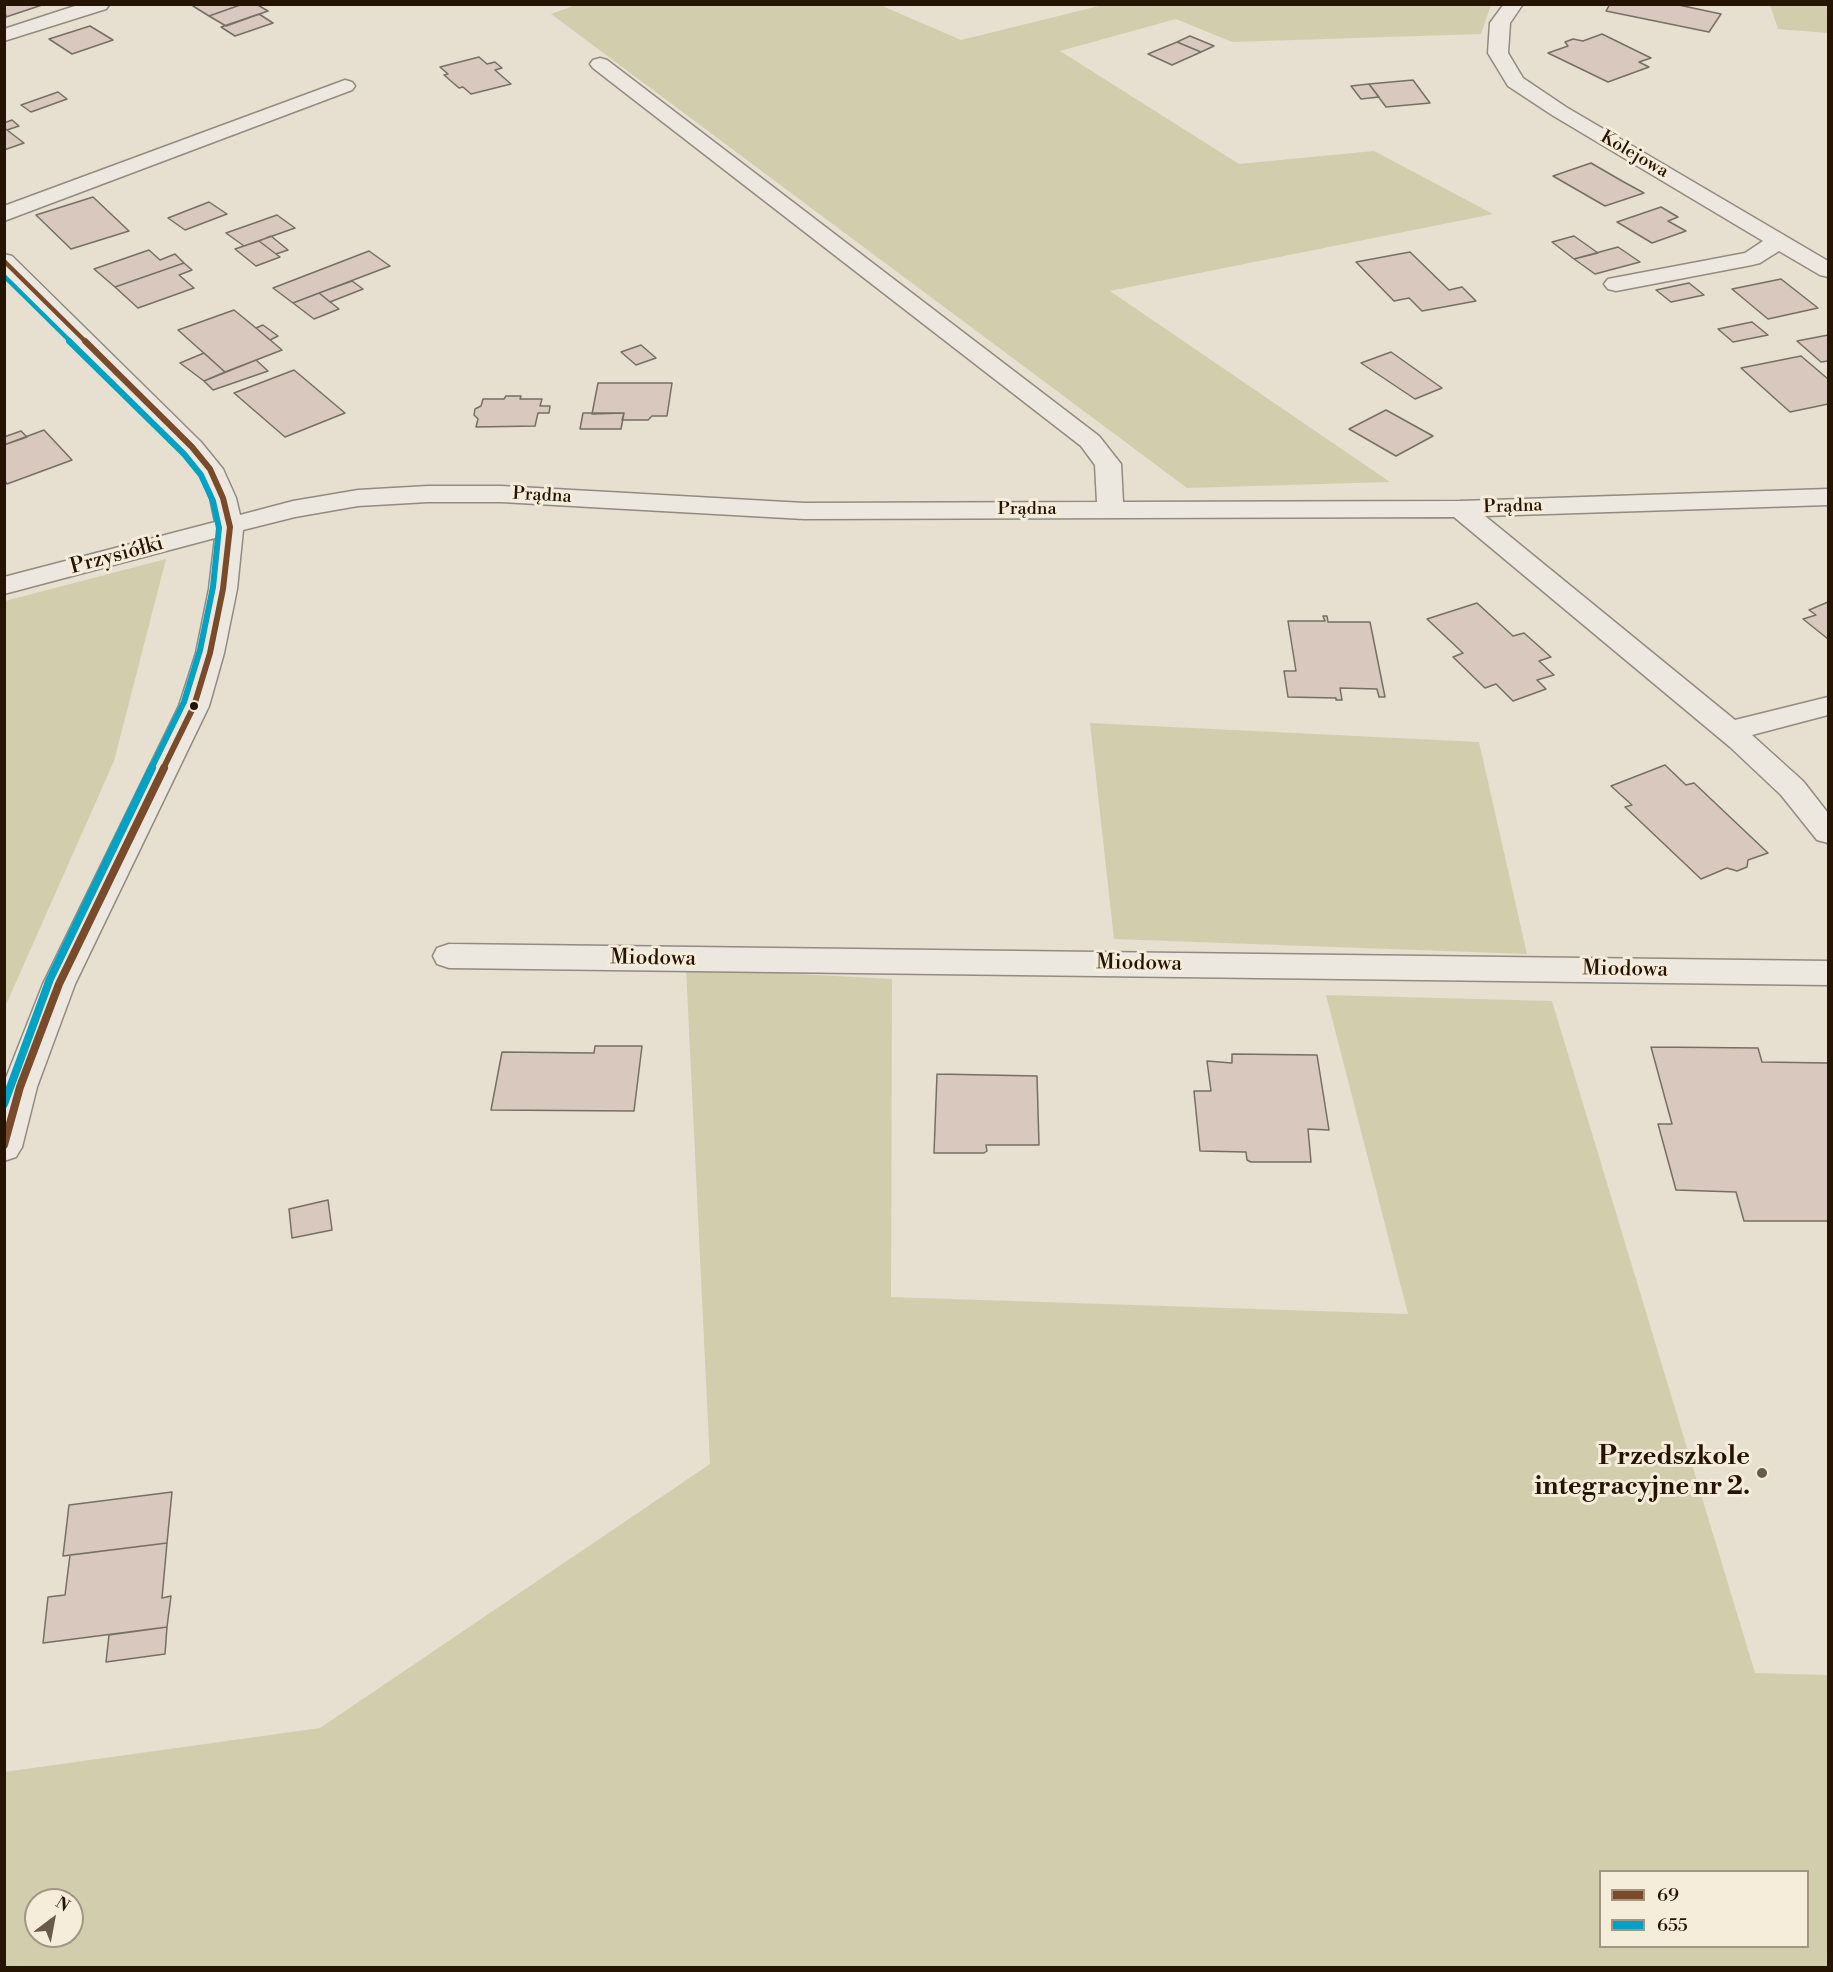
<!DOCTYPE html>
<html>
<head>
<meta charset="utf-8">
<style>
	body { margin:0 }
	#map { position:relative; width:1833px; height:1972px; overflow:hidden; background:#e7dfd0; font-family:"Libre Bodoni",serif }
	canvas { display:block }
	.frame { position:absolute; inset:0; border:6px solid #241401; pointer-events:none }
	.legend { position:absolute; left:1599px; top:1870px; width:210px; height:78px; box-sizing:border-box; background:#f6ecda; border:2px solid #a29683; margin:0; padding:8px 10px; list-style:none; font-size:18px; color:#241401 }
	.legend li { display:flex; align-items:center; gap:12px; height:30px }
	.legend b { width:30px; border:2px solid #a29683 }
	.north { position:absolute; left:24px; top:1888px; width:60px; height:60px; box-sizing:border-box; background:#f6ecda; border:2px solid #a29683; border-radius:50%; rotate:32deg; font-size:16px; font-weight:700; line-height:24px; text-align:center; color:#241401 }
	.north::after { content:''; display:block; margin:auto; width:21px; height:27px; background:#685b49; clip-path:polygon(50% 0,100% 100%,50% 72%,0 100%) }
</style>
</head>
<body>
<div id="map">
<canvas width="1833" height="1972"></canvas>
<div class="frame"></div>
<ul class="legend">
<li><b style="height:8px;background:#7a4b2a"></b>69</li>
<li><b style="height:8px;background:#02a2c4"></b>655</li>
</ul>
<div class="north">N</div>
</div>
<script>
const context = document.querySelector('canvas').getContext('2d');
context.lineJoin = 'round';
function fill(path, color) { context.fillStyle = color; context.fill(path, 'evenodd'); }
const shape = rows => new Path2D(rows.map(r => 'M' + r).join(''));
function trace(path, color, width, dash) { context.strokeStyle = color; context.lineWidth = width; context.lineCap = dash ? 'butt' : 'round'; context.setLineDash(dash || []); context.stroke(path); }
function drawText(font, color, halo, rows, align = 'center') {
  context.font = font + ' "Libre Bodoni",serif'; context.lineWidth = 6; context.setLineDash([]); context.textBaseline = 'middle'; context.strokeStyle = halo; context.fillStyle = color; for (const [text, x, y, turn = 0] of rows) {
    context.save(); context.translate(x, y); context.rotate((+turn || 0) * Math.PI / 180); context.textAlign = isNaN(turn) ? turn : align; if (halo) context.strokeText(text, 0, 0); context.fillText(text, 0, 0); context.restore();
  }
}
const green = shape([
	[576,5,880,5,961,40,1103,5,1491,5,1481,34,1232,42,1176,19,1060,51,1239,164,1374,151,1493,214,1110,291,1390,482,1187,488,551,14],
	[1770,5,1828,5,1828,33,1778,29],
	[166,559,114,761,5,1007,5,601],
	[1090,723,1479,742,1527,954,1114,939],
	[686,968,892,979,891,1297,1408,1314,1326,995,1552,1001,1755,1673,1828,1675,1828,1967,5,1967,4,1772,320,1728,710,1464],
	[1600,1872,1808,1872,1808,1946,1600,1946],
	[36,1900,72,1900,72,1936,36,1936]
]);
const building = shape([
	[4,4,42,4,42,5,6,17,4,4],
	[196,4,243,4,209,16,193,6,196,4],
	[243,4,256,4,268,11,226,26,209,16,243,4],
	[1610,4,1674,4,1721,14,1709,32,1606,11,1610,4],
	[259,14,273,23,235,36,221,27,259,14],
	[90,26,113,40,72,54,49,39,90,26],
	[1602,34,1651,58,1639,62,1649,67,1608,82,1548,53,1568,46,1565,42,1573,39,1583,41,1602,34],
	[1190,36,1214,46,1201,52,1177,42,1190,36],
	[1177,42,1201,52,1172,65,1148,54,1177,42],
	[479,57,487,64,495,62,502,68,495,70,511,84,471,94,463,87,459,88,444,75,448,74,440,67,479,57],
	[1413,80,1430,103,1386,107,1369,84,1413,80],
	[1369,84,1379,97,1361,99,1351,86,1369,84],
	[58,92,67,99,31,112,21,105,58,92],
	[12,120,19,126,7,130,4,128,4,123,12,120],
	[4,128,7,130,24,143,4,150,4,128],
	[1591,163,1622,181,1644,193,1605,206,1553,176,1591,163],
	[93,197,129,231,71,249,36,215,93,197],
	[209,202,227,214,185,230,168,218,209,202],
	[1661,207,1678,217,1668,221,1686,231,1652,243,1617,222,1661,207],
	[277,215,295,228,244,246,226,233,277,215],
	[271,236,288,250,276,254,259,241,271,236],
	[1574,236,1598,253,1574,259,1552,242,1574,236],
	[259,241,276,254,280,257,256,266,235,249,259,241],
	[1618,247,1640,262,1595,274,1574,259,1618,247],
	[149,250,160,260,175,254,184,263,115,287,94,269,149,250],
	[369,251,390,266,293,303,273,288,369,251],
	[1410,252,1449,290,1462,287,1476,301,1422,311,1409,298,1394,301,1356,262,1410,252],
	[184,263,192,270,179,275,194,288,138,308,115,287,184,263],
	[1781,279,1818,308,1768,319,1732,289,1781,279],
	[352,281,363,289,330,302,319,293,352,281],
	[1689,283,1704,295,1671,302,1656,290,1689,283],
	[319,293,339,309,314,319,293,303,319,293],
	[234,310,256,328,282,350,225,372,178,330,234,310],
	[1752,322,1768,335,1733,342,1718,329,1752,322],
	[263,325,278,336,270,340,256,328,263,325],
	[1828,335,1828,361,1821,362,1797,341,1828,335],
	[641,345,656,358,636,365,621,352,641,345],
	[1391,352,1442,388,1415,399,1361,363,1391,352],
	[204,353,225,372,204,381,180,363,204,353],
	[1801,356,1828,379,1828,404,1790,412,1741,368,1801,356],
	[256,360,268,371,213,390,204,381,256,360],
	[294,370,345,413,285,437,234,393,294,370],
	[598,383,672,383,667,416,652,416,648,420,622,420,624,413,592,414,598,383],
	[506,396,521,396,520,399,542,399,540,406,550,406,549,413,538,413,535,426,476,427,478,419,474,415,475,409,481,406,483,399,504,399,506,396],
	[1386,410,1433,436,1396,456,1349,429,1386,410],
	[583,413,624,413,621,429,580,429,583,413],
	[44,430,72,460,7,484,4,480,4,445,44,430],
	[21,431,27,437,4,445,4,437,21,431],
	[1828,602,1828,639,1803,619,1816,615,1809,610,1828,602],
	[1477,603,1513,636,1524,633,1551,657,1539,661,1554,675,1537,680,1546,689,1513,701,1496,684,1485,688,1453,657,1463,653,1427,619,1477,603],
	[1323,616,1327,616,1328,622,1370,622,1385,697,1379,697,1377,689,1340,688,1342,700,1336,700,1336,698,1288,697,1284,671,1296,671,1288,621,1325,621,1323,616],
	[1665,765,1686,785,1694,783,1768,853,1748,860,1747,867,1737,871,1727,868,1701,879,1625,807,1632,805,1611,786,1665,765],
	[595,1046,642,1046,634,1111,491,1110,502,1052,594,1053,595,1046],
	[1651,1047,1758,1048,1762,1062,1828,1063,1828,1221,1744,1221,1736,1192,1676,1190,1658,1124,1672,1124,1651,1047],
	[1232,1054,1317,1055,1329,1130,1308,1129,1311,1162,1251,1162,1247,1160,1246,1152,1200,1151,1194,1091,1211,1091,1207,1061,1232,1063,1232,1054],
	[937,1074,1037,1076,1039,1145,986,1145,987,1151,984,1153,934,1153,937,1074],
	[328,1200,332,1230,292,1238,289,1209,328,1200],
	[172,1492,167,1543,63,1556,69,1505,172,1492],
	[167,1543,162,1598,171,1596,167,1627,43,1643,48,1597,65,1595,70,1555,167,1543],
	[167,1627,165,1654,106,1662,109,1635,167,1627]
]);
const minor = shape([
	[81,4,109,5,106,9,4,41,4,29,81,4],
	[1504,4,1523,4,1510,23,1508,53,1523,78,1566,107,1828,261,1828,277,1820,275,1779,251,1760,263,1752,265,1616,291,1608,289,1604,284,1608,279,1745,253,1763,241,1552,115,1508,86,1488,53,1490,23,1504,4],
	[600,58,607,60,1099,436,1121,464,1123,502,1460,501,1828,489,1828,505,1485,516,1735,720,1828,697,1828,715,1752,735,1803,781,1828,813,1828,843,1817,840,1781,795,1730,747,1454,517,804,519,501,502,428,502,358,506,295,517,243,530,237,589,224,653,209,706,75,984,37,1087,22,1147,16,1157,4,1161,4,1083,43,984,179,706,196,653,209,589,215,538,4,594,4,577,215,522,210,498,198,471,183,452,4,274,4,254,12,256,201,442,223,469,236,498,240,515,293,501,358,490,428,486,501,486,804,503,1097,502,1095,465,1081,446,593,68,590,64,593,60,600,58],
	[345,80,352,82,355,86,352,90,4,221,4,206,345,80],
	[449,944,1828,961,1828,985,449,968,437,964,433,956,437,948,449,944]
]);
const bus1Far2 = shape([
	[4,261,86,342]
]);
const bus1Far1 = shape([
	[85,341,192,447,210,469,223,498,230,527,223,589,210,653,194,706,163,769]
]);
const bus1 = shape([
	[4,1145,20,1087,59,984,164,768]
]);
const bus2Far2 = shape([
	[4,276,71,342]
]);
const bus2Far1 = shape([
	[69,341,184,454,201,475,213,501,219,528,213,587,200,650,184,702,151,769]
]);
const bus2 = shape([
	[4,1104,50,979,152,768]
]);
const markers = [
	[194,706,5,"#241401"],
	[1762,1473,6,"#685b49"]
];
const farStreetnames = [
	["Kolejowa",1634,155,30],
	["Prądna",542,496,3],
	["Prądna",1513,507,-2],
	["Prądna",1027,510]
];
const streetNames = [
	["Przysiółki",117,556,-15],
	["Miodowa",653,959,1],
	["Miodowa",1139,964,1],
	["Miodowa",1625,970,1]
];
const nearPoinames = [
	["Przedszkole",1750,1458],
	["integracyjne nr 2.",1750,1488]
];
fill(green, '#d2cead');
fill(building, '#d8c8be');
trace(building, '#766f64', 1.5);
trace(minor, '#918b80', 3);
fill(minor, '#ece8e0');
trace(bus1Far2, '#7a4b2a', 4.5);
trace(bus1Far1, '#7a4b2a', 6);
trace(bus1, '#7a4b2a', 8);
trace(bus2Far2, '#02a2c4', 4.5);
trace(bus2Far1, '#02a2c4', 6);
trace(bus2, '#02a2c4', 8);
for (const [x, y, r, color] of markers) { const dot = new Path2D(); dot.arc(x, y, r, 0, 2 * Math.PI); context.fillStyle = color; context.fill(dot); trace(dot, '#f6ecda', 2); }
drawText('18px', '#241401', '#f6ecda', farStreetnames);
drawText('21px', '#241401', '#f6ecda', streetNames);
drawText('bold 26px', '#241401', '#f6ecda', nearPoinames, 'right');
</script>
</body>
</html>
